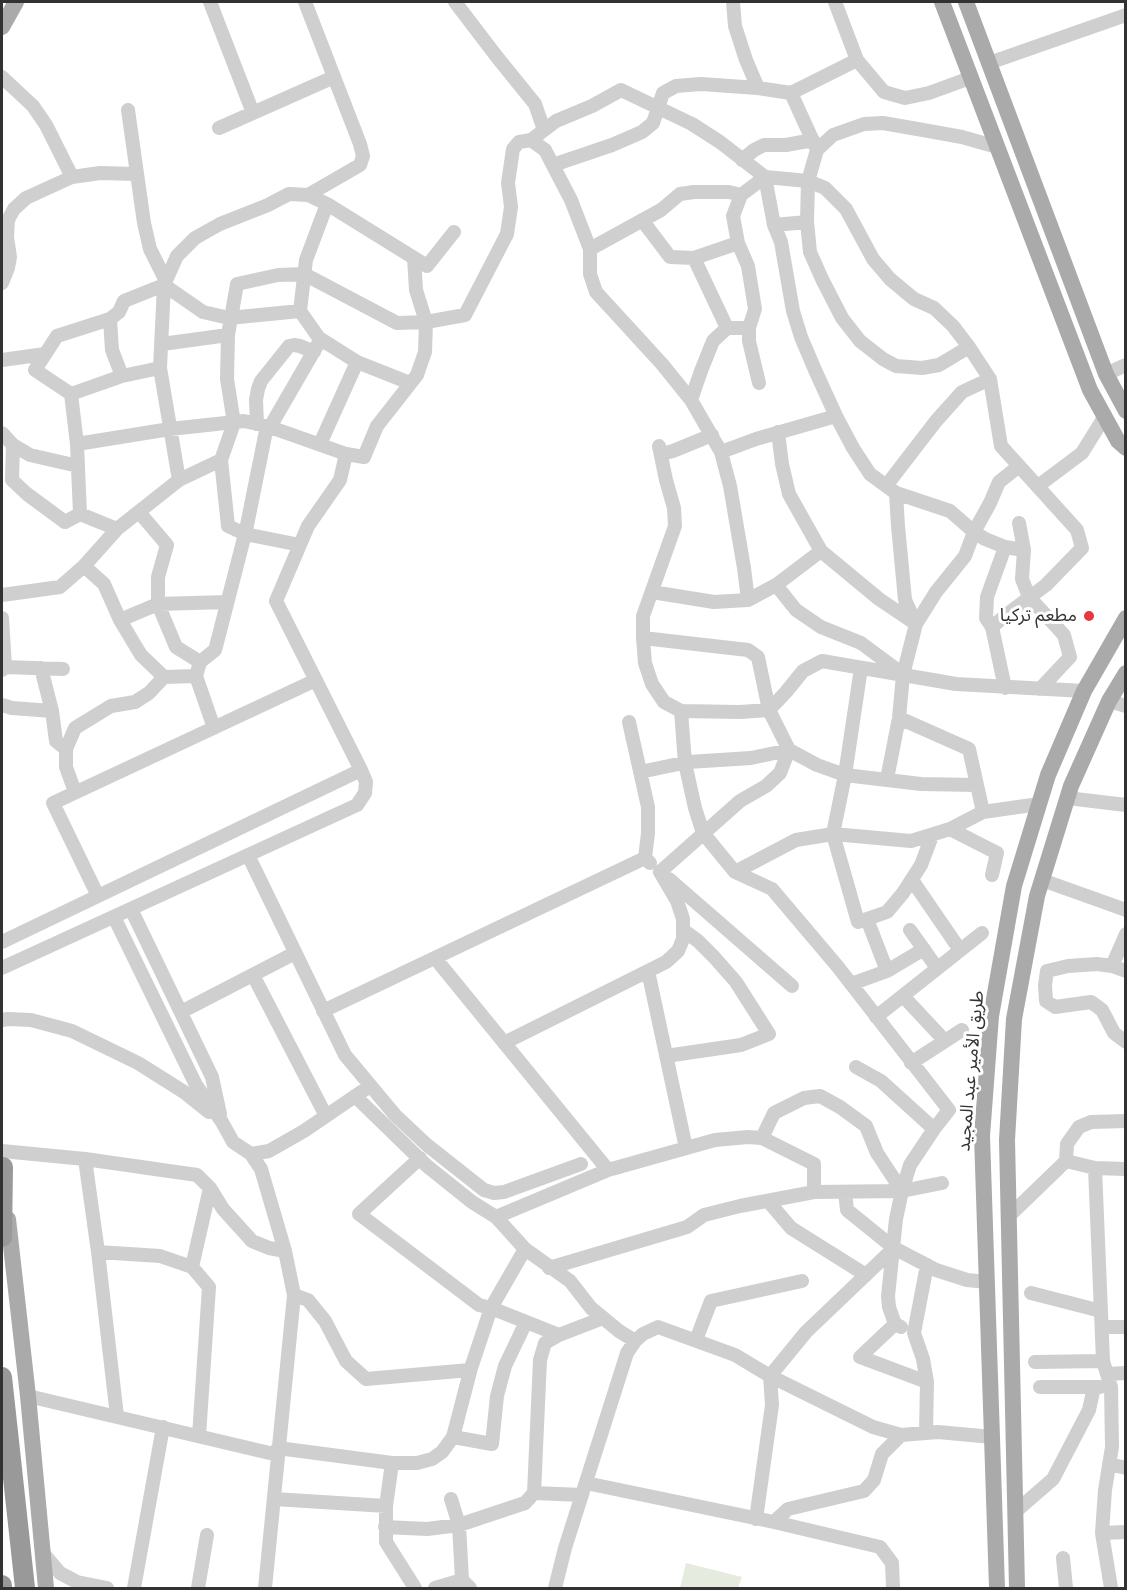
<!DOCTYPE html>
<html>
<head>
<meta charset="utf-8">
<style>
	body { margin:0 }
	#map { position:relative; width:1127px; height:1590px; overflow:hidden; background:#fff; font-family:"IBM Plex Sans",sans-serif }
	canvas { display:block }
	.frame { position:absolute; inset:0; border:3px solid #323232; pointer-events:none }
</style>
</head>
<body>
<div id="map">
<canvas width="1127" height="1590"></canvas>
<div class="frame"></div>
</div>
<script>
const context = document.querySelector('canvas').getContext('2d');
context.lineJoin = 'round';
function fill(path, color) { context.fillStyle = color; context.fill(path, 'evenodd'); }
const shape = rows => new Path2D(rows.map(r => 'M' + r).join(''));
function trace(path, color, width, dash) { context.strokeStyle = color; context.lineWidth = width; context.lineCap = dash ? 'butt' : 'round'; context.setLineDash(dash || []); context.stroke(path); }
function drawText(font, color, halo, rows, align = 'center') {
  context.font = font + ' "IBM Plex Sans","Noto Sans Arabic",sans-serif'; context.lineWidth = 6; context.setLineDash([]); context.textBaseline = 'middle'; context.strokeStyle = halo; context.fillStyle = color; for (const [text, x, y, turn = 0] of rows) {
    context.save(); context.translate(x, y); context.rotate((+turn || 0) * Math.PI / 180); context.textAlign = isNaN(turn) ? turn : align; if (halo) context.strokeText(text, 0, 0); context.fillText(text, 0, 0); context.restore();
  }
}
const green = shape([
	[686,1563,742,1577,738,1588,680,1588]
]);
const minor = shape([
	[210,2,253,113],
	[305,2,360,144,363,156,360,165,308,195],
	[455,2,497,57,535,104,544,130],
	[733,2,735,26,746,60,758,88],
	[835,2,857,60,884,92,905,98,929,93,970,78],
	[989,63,1126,15],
	[2,77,33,106,46,125,72,177],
	[791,93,857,60],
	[128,110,144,223,150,249,166,281],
	[219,128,334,77],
	[531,140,556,121,592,106,621,90,692,124,720,142,765,177,808,181,825,188,846,209,873,259,890,279,914,299,934,308,953,326,969,347,990,379,1001,446,1077,530,1082,548,1046,585,1006,615,992,627,1005,688],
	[742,160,754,150,764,145,786,145,813,140],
	[553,165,612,145,642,132,653,123,663,93,676,86,701,84,758,88,791,93,817,150],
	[327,204,306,260,300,311,319,338,357,362,410,383],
	[642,220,670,257,694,258,738,243],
	[774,225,807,222],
	[590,249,661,210,680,194,694,192,729,192,741,195],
	[694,258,727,328],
	[2,283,8,268,10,257,7,237,8,220,14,209,26,198,72,177,100,173,137,174],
	[164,285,203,312,229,318,300,311],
	[110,319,112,350,122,376],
	[162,344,228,335],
	[969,347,939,365,922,368,896,366,883,359,860,341,842,318,822,279,810,252,807,222,808,181,817,150,833,135,864,124,883,123,923,130,962,137,997,147],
	[2,360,45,354],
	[1106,374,1126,365],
	[759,383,749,341,749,328,755,309,748,266,738,243,733,216,741,195,765,177,774,225,781,242,793,311,801,337,815,370,836,416,853,448,870,474,896,493,950,511,974,532,985,539,1005,547,1024,550],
	[71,394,35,370,57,336,110,319,119,312,124,301,164,285],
	[691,400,701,371,713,341,727,328,749,328],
	[257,424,256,400,258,389,261,381,289,346,294,345,300,346,314,352],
	[270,427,318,344],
	[778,432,782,464,789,494,821,551,879,599,916,624],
	[2,433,13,445,30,455,78,466],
	[77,444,170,429,244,421,267,426,346,454,364,457,377,426,417,375,425,352,426,322,416,290,414,258],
	[320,444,357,362],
	[13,445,12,480,27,494,65,522,80,514],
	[659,446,666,480,674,508,675,526,643,616,643,638,645,663,652,684,664,702,681,711,740,712,769,710,786,692,803,671,822,661,956,684,1084,691],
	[721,452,756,439,836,416],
	[661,454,673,451,712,435],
	[179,480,160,368,164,285,177,256,195,238,220,224,268,205,289,194,308,195,327,204,427,266,454,232],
	[886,486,936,421,962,392,990,379],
	[1038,486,1082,453,1105,416],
	[896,493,898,526,905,600,916,624],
	[139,512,167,545,158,577,158,604,176,647,200,662],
	[1019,523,1024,550,1022,579,1029,597,1064,635,1070,657,1040,689],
	[117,529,80,514,77,444,71,394,122,376,160,368],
	[300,545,245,534,228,526,221,460,234,423,227,379,228,335,237,284,278,275,304,274,397,323,426,322,465,315,507,234,511,207,508,183,513,149,519,142,531,140,545,150,571,200,590,249,590,274,596,292,662,364,691,400,721,452,730,486,744,568,748,600],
	[84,566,104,584,120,620,141,655,164,677,196,676],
	[776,585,796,610,821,627,861,643,900,672],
	[652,592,714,602,748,600,776,585,821,551],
	[2,595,60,587,84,566,117,529,179,480,221,460],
	[2,618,5,667],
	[120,620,158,604,227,602],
	[992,627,986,618,987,597,1005,547],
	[643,638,748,650,758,657,769,710,789,750,817,765,845,775,921,784,976,785],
	[41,668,52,711,56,741,66,749],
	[861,668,845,775,833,834,858,922,887,912,903,893,921,865,932,836],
	[2,670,5,667,63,669],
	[1109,701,1126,706],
	[2,705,12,708,52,711],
	[681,711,685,763,695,808,703,833,735,872,772,889,838,967,949,1110,934,1129,910,1165,902,1191,896,1219,888,1296,889,1307,895,1324],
	[629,722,648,807,648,833,645,858,650,863],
	[214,728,196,676,200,662,215,650,219,635,246,530,267,426],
	[640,772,688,762,751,758,789,750],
	[887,779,899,718,903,675,916,624,936,592,965,556,974,532,990,503,999,482,1019,466],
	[75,792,66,767,66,749,75,728,111,706,135,702,149,693,164,677],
	[1067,798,1126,805],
	[983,812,1039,804],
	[950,829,997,853,992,875],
	[248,855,345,1055,395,1115,427,1145,484,1190,494,1193,504,1192,581,1164],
	[735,872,796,840,833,834,911,841,950,829,983,812,969,749,899,718],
	[669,879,792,986],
	[912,880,960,950],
	[1042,880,1126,910],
	[98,896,53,803,316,680],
	[131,909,212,1077,220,1114],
	[114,917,196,1085,222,1122,233,1142,251,1154,269,1151,304,1131,370,1086],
	[867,919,887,971],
	[910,930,937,968],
	[2,942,361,770],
	[435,958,608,1170],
	[1112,966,1126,934],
	[2,968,357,805,365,793,366,782,361,770,276,601,308,526,340,480,346,454],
	[648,971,686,1148],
	[1126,971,1112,966,1097,964,1068,966,1047,971,1045,985,1046,1001,1055,1007,1091,1002,1102,1010,1114,1033,1126,1042],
	[253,975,326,1116],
	[851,984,887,971,924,949],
	[903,996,945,1041],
	[323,1011,645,858],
	[181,1012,295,953],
	[876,1017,982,933],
	[2,1020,8,1019,31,1020,72,1031,138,1063,184,1092,209,1112],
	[504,1043,666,962,678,951,683,939,683,919,677,901,660,872,740,801,766,786,780,773,789,750],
	[666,1056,741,1045,769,1034,736,982,714,957,698,941,683,930],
	[911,1063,962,1030],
	[856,1067,881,1081,934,1129],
	[355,1096,427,1166,472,1202,496,1217,525,1249,570,1281,591,1308,619,1331,635,1341],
	[762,1138,774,1113,804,1098,820,1096,840,1107,866,1126,877,1153,902,1191],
	[2,1151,85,1159,197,1175,210,1188,223,1209,252,1241,269,1248,285,1251],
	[251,1154,261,1169,285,1251,294,1295,265,1588],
	[420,1158,359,1214,479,1305,491,1308,559,1335],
	[85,1159,98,1252,117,1416],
	[1066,1161,1067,1144,1079,1127,1091,1122,1126,1121],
	[1095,1168,1103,1361,1111,1387,1112,1447,1105,1490,1102,1533,1111,1588],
	[845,1192,847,1210,894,1248,936,1270,967,1280,987,1282],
	[768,1201,791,1228,866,1275],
	[1009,1216,1066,1161,1095,1168,1126,1169],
	[496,1217,608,1170,715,1140,748,1137,762,1138,814,1164,814,1192],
	[98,1252,160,1256,192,1267,209,1287,199,1436],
	[192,1267,210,1188],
	[549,1268,687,1227,704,1215,740,1206,814,1192,902,1191,942,1183],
	[1031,1293,1101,1311],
	[294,1295,308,1300,325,1321,346,1361,366,1379,470,1370],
	[901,1327,895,1324,860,1357,927,1382],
	[1102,1327,1126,1327],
	[696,1340,711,1301,802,1281],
	[1035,1362,1103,1361],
	[1107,1374,1126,1373],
	[1040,1387,1100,1387],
	[28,1396,278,1455],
	[926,1433,927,1382,923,1359,914,1333,927,1265],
	[453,1437,492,1444,497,1396,505,1366,526,1322],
	[278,1448,392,1463,417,1463,432,1459,442,1452,453,1437,471,1368,491,1308,525,1249],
	[392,1463,386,1506,386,1542,415,1588],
	[1109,1464,1126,1468],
	[586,1483,774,1522,880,1547,892,1563,893,1588],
	[582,1495,534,1493,540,1360,545,1343,559,1335,603,1318],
	[274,1499,386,1506],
	[451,1499,459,1525,462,1580,470,1588],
	[1015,1512,1053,1479,1089,1410,1094,1387],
	[756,1519,772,1405,770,1376,806,1332,894,1248],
	[774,1522,788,1509,864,1491,874,1480,882,1454,901,1435],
	[385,1527,427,1529,459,1525,525,1503,534,1493],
	[1102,1533,1126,1532],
	[43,1553,60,1573,77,1582,107,1588],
	[1063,1558,1066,1588],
	[134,1588,163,1427],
	[198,1588,207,1535],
	[435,1588,462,1580],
	[555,1588,565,1548,627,1353,635,1341,643,1334,658,1327,735,1355,770,1376,873,1427,901,1435,938,1432,992,1437]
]);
const major = shape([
	[942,2,1090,390,1118,441,1126,448],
	[966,2,1106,374,1126,411],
	[2,27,16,2],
	[8,1219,28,1396,46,1588],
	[997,1588,982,1136,991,1016,1014,886,1048,775,1084,691,1126,618],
	[1017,1588,1007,1140,1014,1019,1037,896,1071,786,1109,701,1126,673]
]);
const highway = shape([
	[2,1237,3,1167],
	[2,1377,25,1588],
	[2,1585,2,1588]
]);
const markers = [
	[1089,616,6,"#e63742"]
];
const poiNames = [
	["مطعم تركيا",1077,616]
];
const streetNames = [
	["طريق الأمير عبد المجيد",971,1071,-85]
];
fill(green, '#e5ebde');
trace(minor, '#cfcfcf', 14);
trace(major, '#aaa', 16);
trace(highway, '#999', 20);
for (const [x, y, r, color] of markers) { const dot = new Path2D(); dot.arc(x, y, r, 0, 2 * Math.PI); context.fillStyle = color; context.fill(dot); trace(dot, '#fff', 2); }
drawText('18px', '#323232', '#fff', poiNames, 'right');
drawText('18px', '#323232', '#fff', streetNames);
</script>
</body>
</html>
